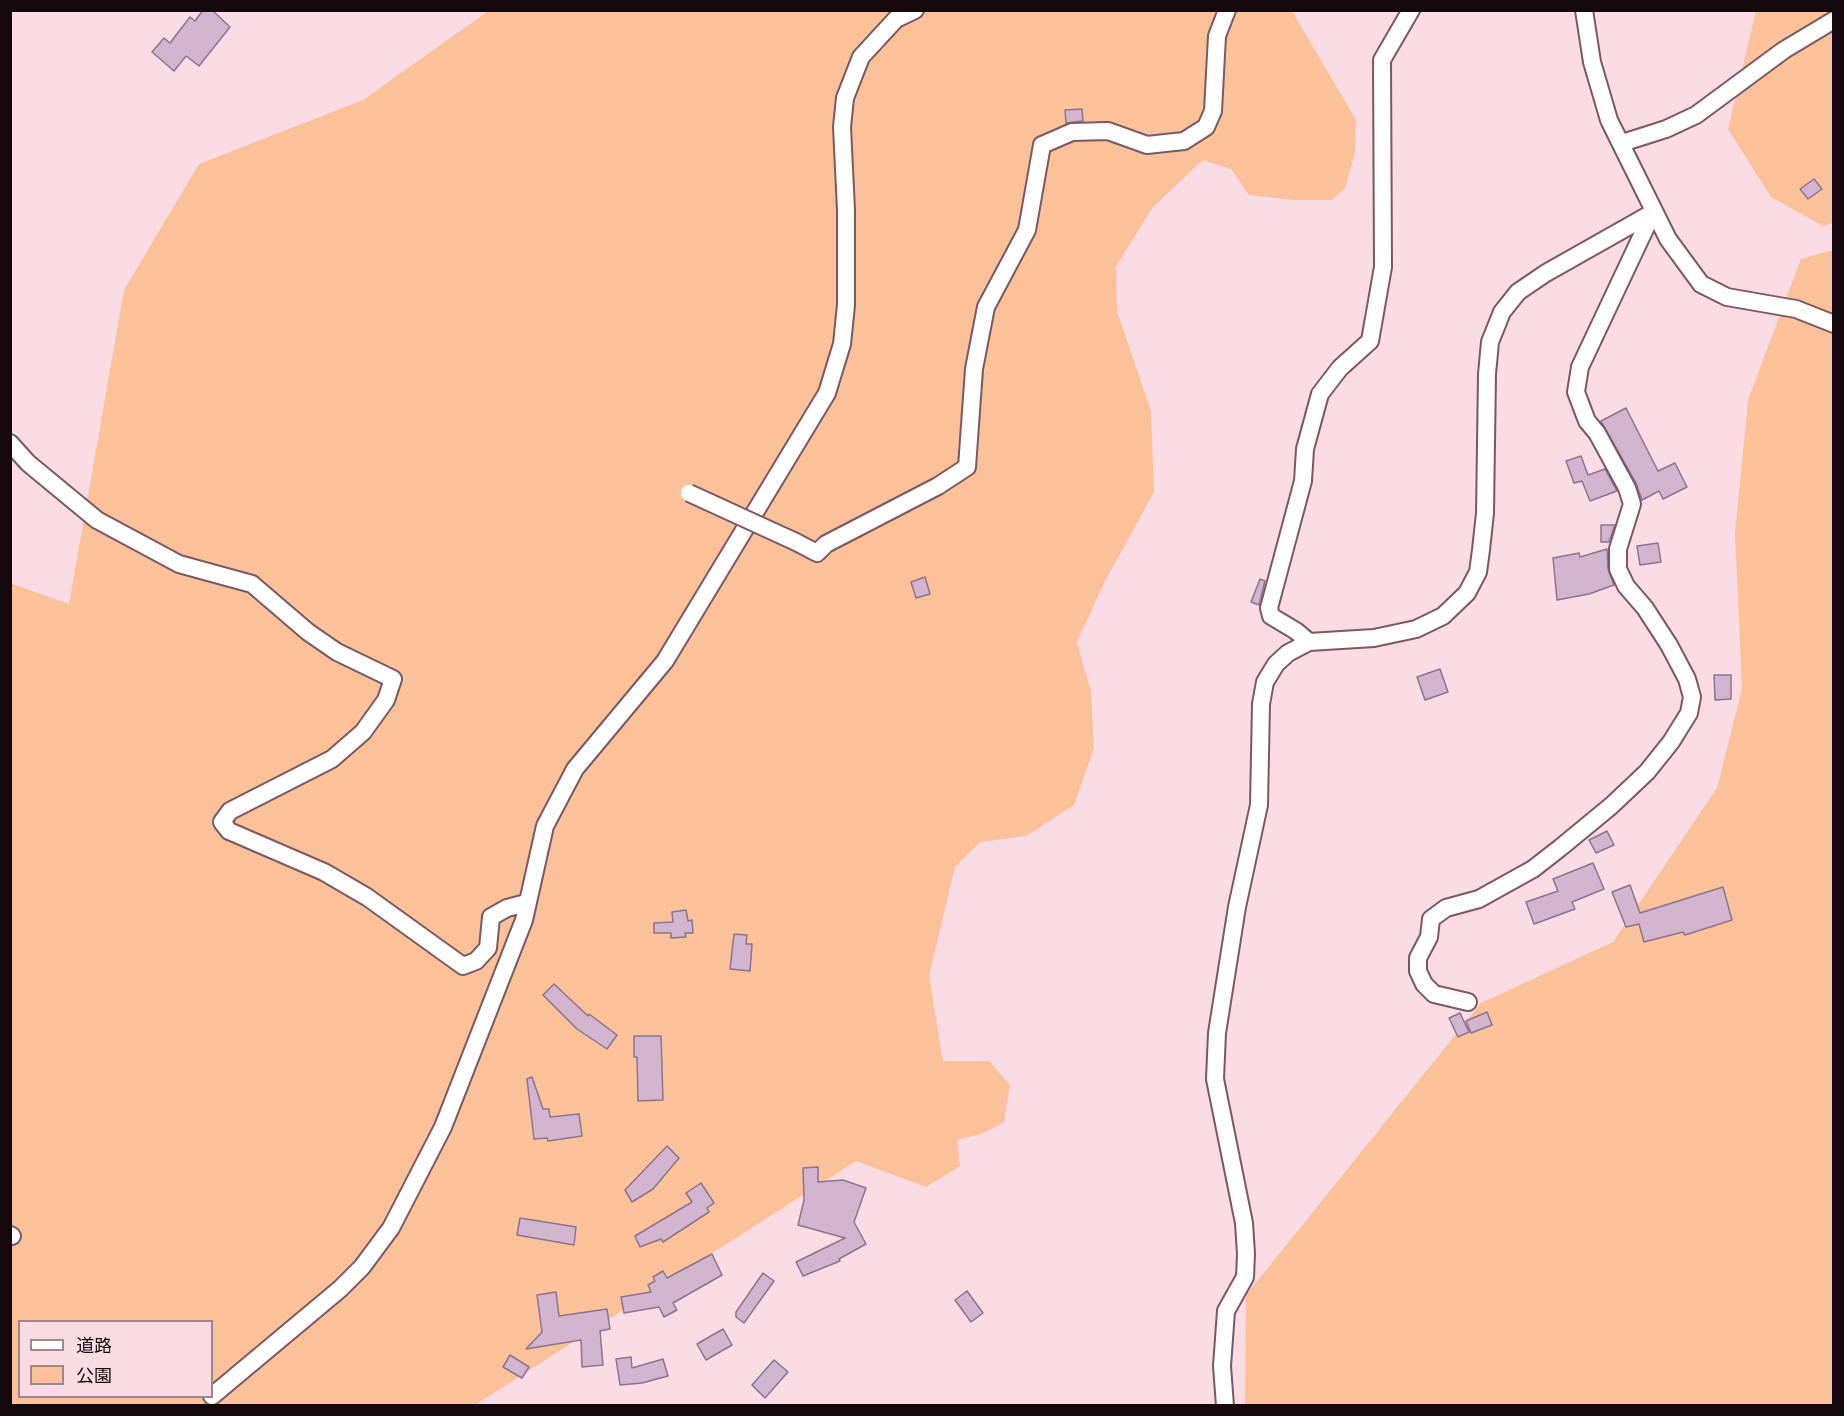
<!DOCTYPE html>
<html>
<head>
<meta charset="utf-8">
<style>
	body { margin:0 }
	#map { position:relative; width:1844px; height:1416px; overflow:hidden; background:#fbdce5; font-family:Spectral,"Noto Sans JP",serif }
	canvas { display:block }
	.frame { position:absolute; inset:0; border:12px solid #14080c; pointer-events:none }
	.legend { position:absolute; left:18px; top:1320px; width:195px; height:78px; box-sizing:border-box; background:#fbdce5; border:2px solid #9f878e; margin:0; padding:8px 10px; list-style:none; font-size:18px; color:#14080c }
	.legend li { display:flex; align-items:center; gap:12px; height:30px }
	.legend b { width:30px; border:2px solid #9f878e }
</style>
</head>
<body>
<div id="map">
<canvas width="1844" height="1416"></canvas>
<div class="frame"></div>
<ul class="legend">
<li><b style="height:8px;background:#fff"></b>道路</li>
<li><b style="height:16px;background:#fbc198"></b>公園</li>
</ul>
</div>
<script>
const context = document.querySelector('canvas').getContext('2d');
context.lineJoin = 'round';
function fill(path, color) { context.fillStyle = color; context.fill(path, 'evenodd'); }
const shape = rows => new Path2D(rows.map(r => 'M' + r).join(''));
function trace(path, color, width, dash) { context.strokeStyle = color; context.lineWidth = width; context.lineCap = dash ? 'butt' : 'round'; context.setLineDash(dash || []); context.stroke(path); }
const green = shape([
	[488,11,1292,11,1356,120,1355,153,1345,188,1332,200,1293,200,1249,195,1231,169,1203,160,1153,207,1116,266,1117,311,1151,411,1154,492,1104,583,1077,642,1091,692,1094,748,1074,805,1026,836,980,842,955,867,929,976,943,1061,989,1061,1010,1085,1004,1122,981,1134,957,1140,960,1166,926,1187,856,1161,475,1405,11,1405,10,583,69,604,124,290,199,164,363,100],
	[20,1322,212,1322,212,1396,20,1396],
	[1756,11,1833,11,1833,223,1823,226,1771,197,1728,129],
	[1833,250,1833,1405,1245,1406,1246,1295,1481,1003,1613,942,1717,788,1742,689,1735,533,1748,400,1801,259]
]);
const building = shape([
	[203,10,212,10,230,27,199,66,186,56,174,71,152,52,164,38,170,43,190,17,195,21,203,10],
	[1082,109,1083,121,1066,123,1065,110,1082,109],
	[1814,179,1822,189,1808,199,1800,189,1814,179],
	[1626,408,1658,471,1675,463,1687,487,1663,499,1659,491,1642,500,1636,483,1601,421,1626,408],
	[1581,456,1588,475,1605,469,1617,491,1590,501,1582,481,1574,483,1566,461,1581,456],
	[1601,525,1615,525,1609,542,1601,542,1601,525],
	[1658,543,1661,562,1640,565,1637,546,1658,543],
	[1607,549,1608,569,1614,585,1589,594,1557,600,1553,558,1579,553,1580,557,1607,549],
	[925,577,930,594,916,598,911,582,925,577],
	[1260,579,1265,581,1259,605,1251,602,1260,579],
	[1440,669,1448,692,1425,700,1417,677,1440,669],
	[1714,675,1731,675,1731,699,1715,700,1714,675],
	[1607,831,1614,845,1596,853,1589,840,1607,831],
	[1593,863,1604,889,1572,902,1575,909,1534,924,1526,902,1558,891,1553,879,1593,863],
	[1630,885,1640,913,1723,887,1732,920,1685,935,1683,932,1644,942,1639,924,1626,927,1612,892,1630,885],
	[686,910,688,921,692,920,693,933,685,933,686,937,671,938,671,933,654,933,654,923,673,922,672,912,686,910],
	[734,934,747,935,746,944,752,944,750,971,730,969,734,934],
	[554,984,588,1016,589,1014,617,1035,607,1049,577,1029,543,995,554,984],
	[1487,1012,1492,1025,1471,1033,1466,1021,1487,1012],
	[1460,1013,1469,1032,1458,1037,1449,1018,1460,1013],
	[634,1036,661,1036,663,1100,638,1101,637,1057,634,1057,634,1036],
	[532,1077,543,1109,549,1109,550,1117,579,1114,582,1136,548,1141,547,1138,534,1139,527,1079,532,1077],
	[667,1146,679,1158,653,1189,632,1202,625,1190,667,1146],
	[818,1167,818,1182,843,1180,866,1188,854,1222,866,1244,839,1259,840,1261,803,1276,796,1262,845,1238,798,1225,804,1200,803,1168,818,1167],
	[701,1183,714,1203,707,1208,709,1212,663,1242,661,1239,640,1247,635,1236,692,1202,686,1193,701,1183],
	[520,1218,576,1227,574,1245,517,1235,520,1218],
	[712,1254,722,1275,673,1303,677,1310,664,1317,659,1307,624,1313,621,1297,651,1292,648,1285,655,1281,653,1277,663,1271,667,1278,712,1254],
	[763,1273,774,1281,744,1323,736,1317,736,1312,763,1273],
	[967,1291,983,1313,971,1322,955,1300,967,1291],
	[556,1292,559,1316,607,1309,610,1329,600,1331,603,1365,582,1367,581,1340,526,1349,542,1332,537,1295,556,1292],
	[723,1329,732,1345,706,1360,697,1344,723,1329],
	[510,1355,529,1367,522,1378,503,1367,510,1355],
	[631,1357,632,1368,663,1359,668,1376,642,1383,620,1385,616,1359,631,1357],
	[774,1360,788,1372,765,1398,752,1385,774,1360]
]);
const minor = shape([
	[1584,10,1592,62,1609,120,1668,239,1701,284,1727,297,1796,309,1834,324],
	[1622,143,1666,129,1696,115,1784,50,1834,20],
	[10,443,28,463,97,520,179,564,252,584,308,632,337,652,393,679,386,700,363,732,332,759,230,811,222,822,229,831,324,872,367,897,463,966,476,961,488,948,491,917,507,908,526,903],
	[796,542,817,553,826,544,938,486,967,467,974,369,986,307,1027,230,1042,145,1072,132,1108,131,1147,145,1184,141,1206,127,1213,111,1217,36,1227,10],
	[1309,642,1296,631,1271,616,1269,608,1303,481,1305,449,1320,394,1340,368,1370,341,1383,267,1382,60,1411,10],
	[1468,1002,1434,994,1424,984,1418,971,1418,958,1429,937,1431,919,1446,908,1479,899,1533,869,1560,848,1611,806,1647,772,1671,742,1689,713,1692,697,1687,679,1669,645,1645,608,1626,586,1618,569,1618,549,1632,504,1627,488,1597,433,1587,421,1576,392,1580,367,1653,212],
	[10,1235,12,1236],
	[212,1396,340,1289,362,1267,391,1228,443,1127,524,920,545,826,575,769,665,661,827,393,842,344,846,305,846,210,842,127,845,98,861,57,896,19,915,10],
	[1225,1406,1222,1366,1226,1311,1245,1277,1246,1254,1244,1223,1215,1079,1217,1033,1237,907,1259,805,1261,704,1265,682,1276,664,1288,653,1309,642,1374,638,1416,629,1443,616,1467,593,1478,572,1481,550,1485,513,1487,374,1490,342,1502,312,1518,292,1546,273,1654,212]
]);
const minorBridge = shape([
	[689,493,796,542]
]);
fill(green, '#fbc198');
fill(building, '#d1b5cf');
trace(building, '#8d738b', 1.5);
trace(minor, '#7a5964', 20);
trace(minor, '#fff', 16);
trace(minorBridge, '#7a5964', 20, []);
trace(minorBridge, '#fff', 16);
</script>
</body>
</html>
